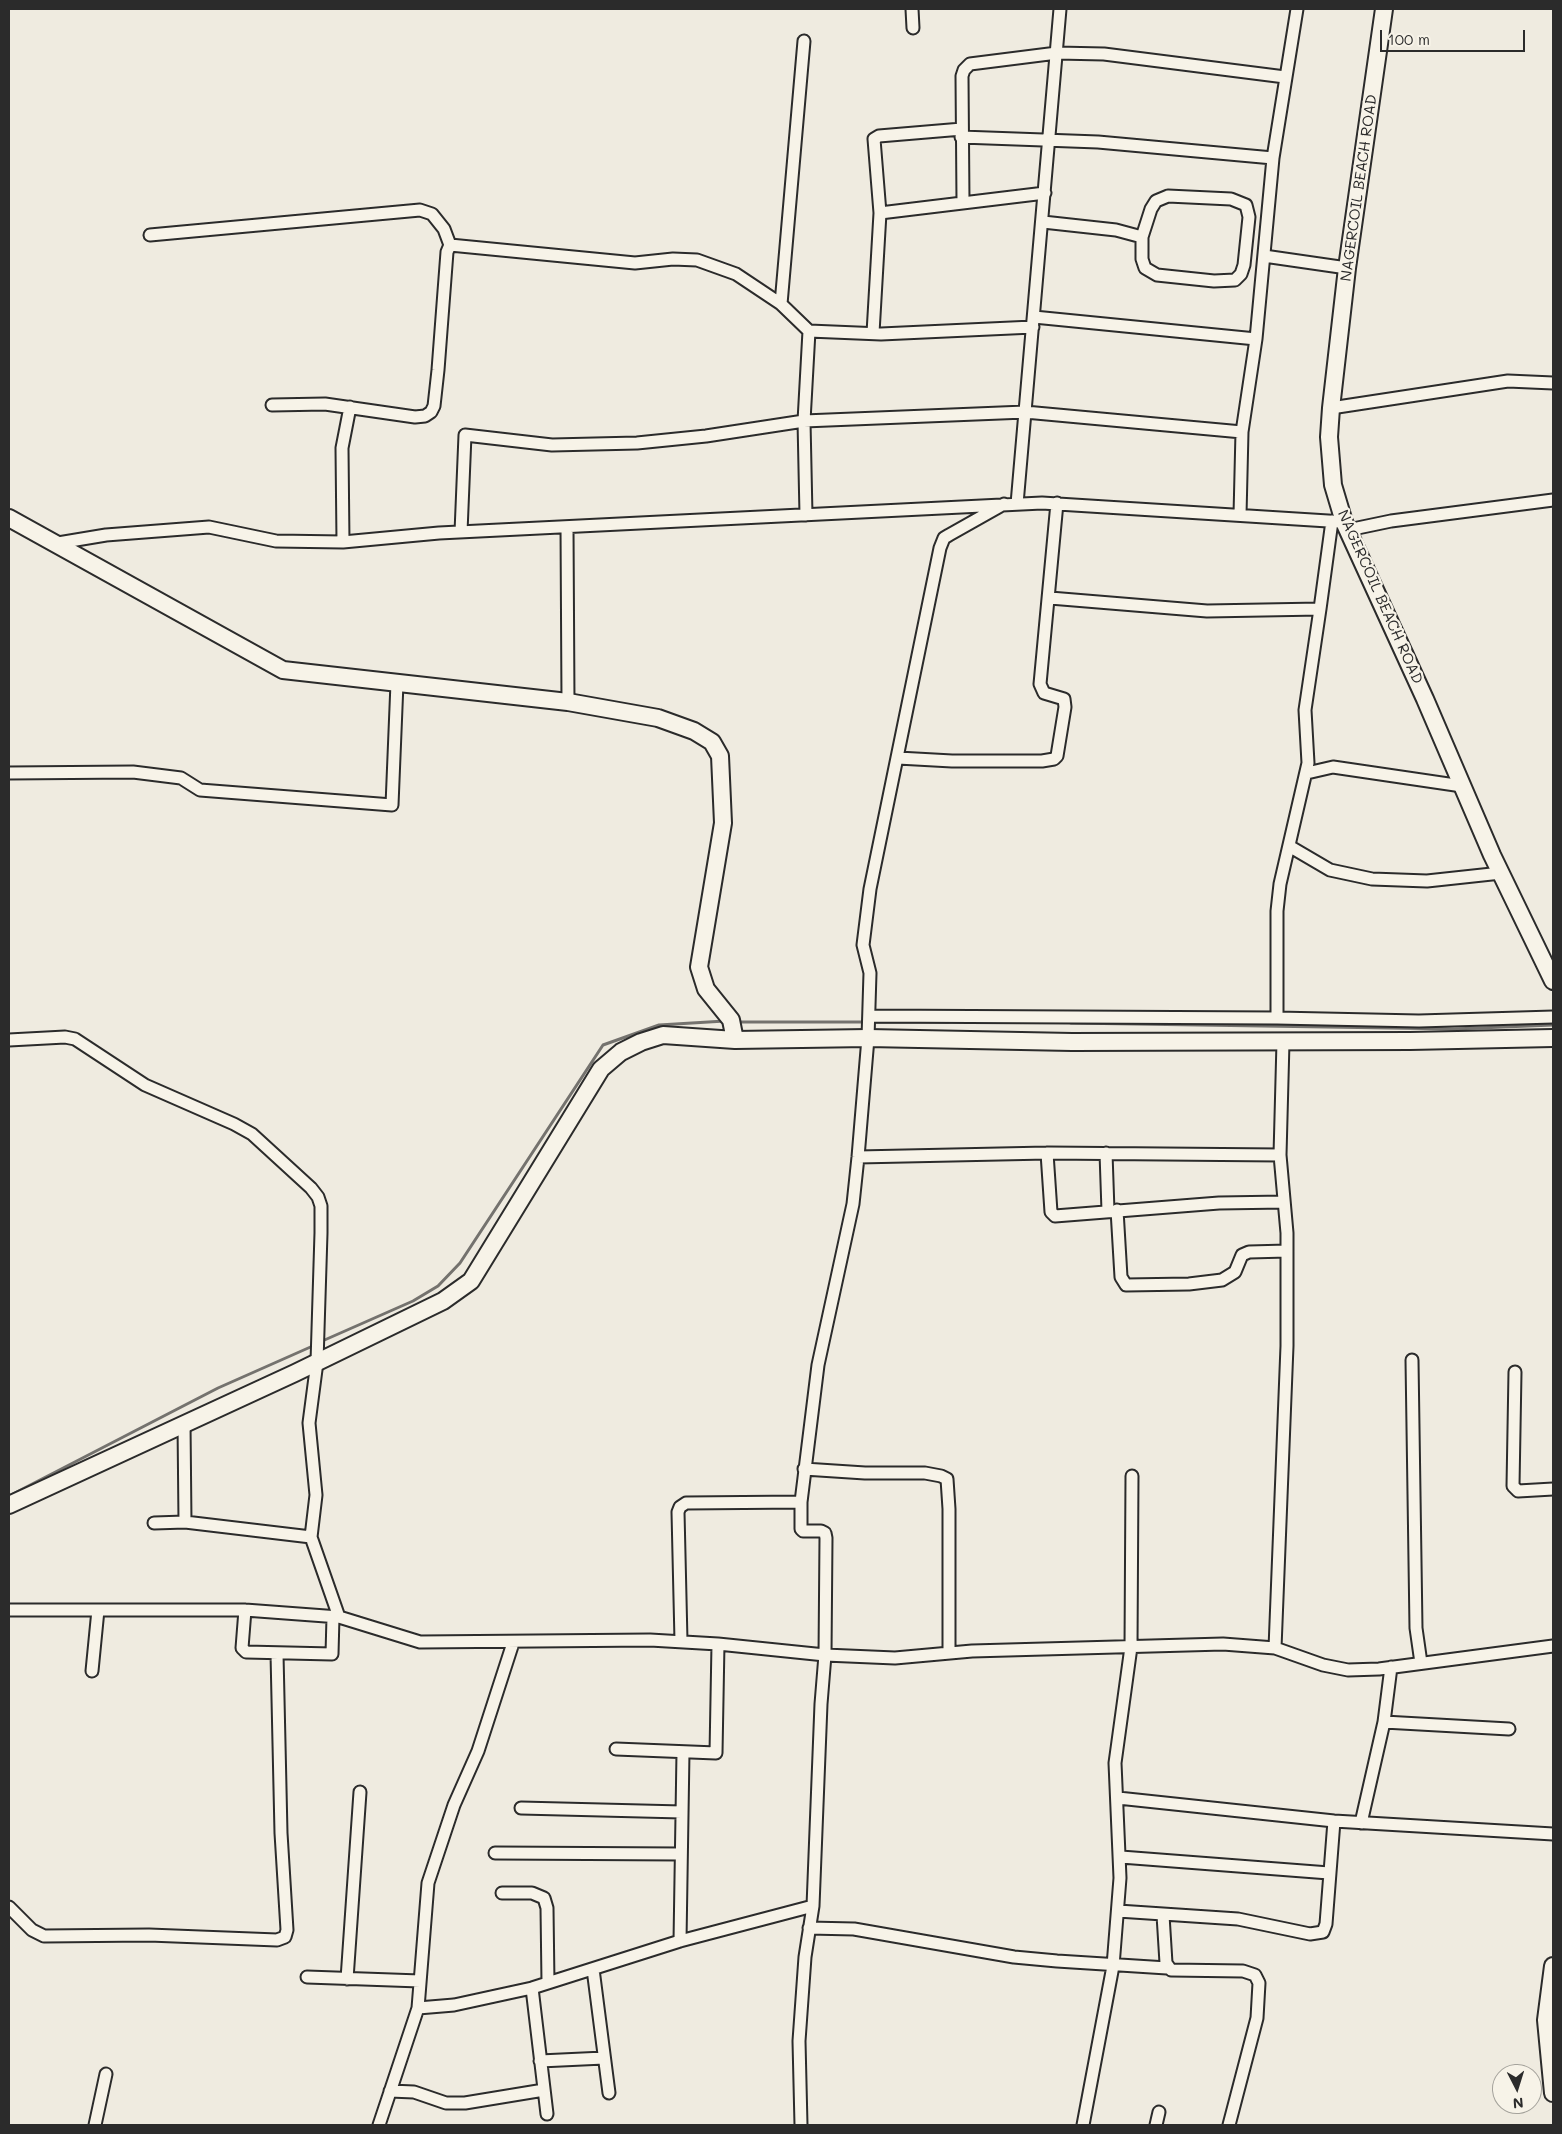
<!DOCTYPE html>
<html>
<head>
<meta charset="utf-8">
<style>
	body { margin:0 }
	#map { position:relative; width:1562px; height:2134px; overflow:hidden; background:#efebe0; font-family:Mali,sans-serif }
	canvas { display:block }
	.frame { position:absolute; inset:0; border:10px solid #2b2b2b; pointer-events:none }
	.north { position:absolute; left:1492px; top:2064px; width:50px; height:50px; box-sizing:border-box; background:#f7f3e8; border:1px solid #a5a39c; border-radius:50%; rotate:175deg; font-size:14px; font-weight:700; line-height:20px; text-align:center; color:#2b2b2b }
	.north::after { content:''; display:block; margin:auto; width:18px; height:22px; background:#2b2b2b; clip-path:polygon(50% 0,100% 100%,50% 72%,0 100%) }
	.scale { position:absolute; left:1380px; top:30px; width:145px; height:22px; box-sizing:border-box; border:2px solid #2b2b2b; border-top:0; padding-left:6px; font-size:15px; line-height:18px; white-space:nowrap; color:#2b2b2b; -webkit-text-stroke:4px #f7f3e8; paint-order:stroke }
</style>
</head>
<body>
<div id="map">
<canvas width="1562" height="2134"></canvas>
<div class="frame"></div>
<div class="north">N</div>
<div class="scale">100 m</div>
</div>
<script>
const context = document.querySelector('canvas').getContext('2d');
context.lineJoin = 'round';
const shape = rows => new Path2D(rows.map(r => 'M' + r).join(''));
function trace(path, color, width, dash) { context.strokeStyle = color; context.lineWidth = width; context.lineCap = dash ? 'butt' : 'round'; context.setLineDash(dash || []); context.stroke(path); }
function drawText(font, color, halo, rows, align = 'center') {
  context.font = font + ' Mali,sans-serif'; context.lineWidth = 4.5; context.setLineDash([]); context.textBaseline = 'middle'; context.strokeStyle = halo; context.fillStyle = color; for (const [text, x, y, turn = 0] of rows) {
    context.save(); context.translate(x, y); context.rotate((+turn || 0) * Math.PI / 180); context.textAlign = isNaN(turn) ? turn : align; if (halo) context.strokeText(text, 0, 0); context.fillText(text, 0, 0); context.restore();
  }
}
const stream = shape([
	[737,1022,865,1022],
	[872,1022,948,1022],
	[1071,1023,1454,1029,1553,1025],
	[320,1342,413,1301,438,1286,460,1263,603,1045,659,1025,725,1021],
	[9,1496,218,1388,315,1345]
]);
const street = shape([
	[912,9,913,28],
	[961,137,1098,142,1273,158,1297,9],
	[1168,196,1231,199,1246,205,1249,217,1244,265,1241,274,1235,280,1214,281,1157,275,1145,268,1142,259,1142,237,1151,209,1156,201,1168,196],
	[963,202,962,76,964,70,970,64,1057,53,1104,54,1285,77],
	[880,213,1045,193],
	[1043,222,1116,230,1142,237],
	[150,235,420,210,432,214,444,229,450,245],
	[1264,256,1347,268],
	[781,304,804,41],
	[873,333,880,213,874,139,879,136,962,129],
	[1256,339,1273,158],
	[272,405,325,404,415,417,425,416,431,412,434,406,438,370,447,252,450,245,635,263,673,259,697,260,736,274,781,304,809,331],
	[1331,408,1508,381,1553,383],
	[1017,504,1060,9],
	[806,515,804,421,809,331,881,334,1033,327],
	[1240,515,1242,432],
	[567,527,568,702],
	[1348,530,1391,521,1553,500],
	[461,532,465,435,552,445,637,443,706,436,804,421,1025,412,1242,432,1256,339,1034,317],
	[343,542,342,448,350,407],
	[52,544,106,535,209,527,276,541,343,542,439,533,1042,503,1344,522],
	[1050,598,1207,611,1320,609,1332,521],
	[898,758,952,761,1042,761,1054,759,1057,756,1065,707,1064,699,1044,693,1040,684,1057,503],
	[9,773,133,772,181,778,200,790,392,805,397,683],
	[1307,773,1333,767,1462,786],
	[1289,846,1330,870,1372,879,1427,881,1501,873],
	[869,1016,1277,1018,1419,1021,1553,1017],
	[1277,1018,1277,911,1280,884,1308,763,1305,710,1320,609],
	[9,1040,65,1037,75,1039,145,1085,234,1124,252,1134,311,1188,318,1197,321,1206,321,1233,317,1362,309,1423,316,1495,311,1537,339,1617],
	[1047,1153,1051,1212,1055,1216,1219,1203,1284,1202],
	[1106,1153,1108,1211],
	[858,1157,1047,1153,1280,1155],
	[1117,1210,1121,1277,1126,1285,1189,1284,1222,1280,1235,1272,1242,1255,1249,1252,1287,1251],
	[1412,1360,1416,1628,1421,1663],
	[1515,1372,1513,1486,1518,1491,1553,1489],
	[184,1423,185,1522],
	[804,1469,865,1473,925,1473,941,1476,947,1479,949,1509,949,1653],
	[154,1523,185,1522,311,1537],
	[9,1610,245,1610,339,1617,420,1642,650,1640,718,1644,825,1655,895,1658,972,1651,1223,1644,1275,1648,1323,1665,1348,1670,1379,1669,1553,1646],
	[245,1610,242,1648,246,1652,332,1654,333,1617],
	[681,1641,678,1512,680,1507,686,1503,801,1502],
	[1275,1648,1287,1346,1287,1233,1280,1155,1283,1042],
	[1391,1667,1384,1722,1509,1729],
	[92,1671,98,1610],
	[616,1749,716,1753,718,1644],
	[1118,1798,1334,1821,1553,1834],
	[521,1808,682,1812],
	[1361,1823,1384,1722],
	[495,1853,681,1854],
	[1121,1857,1329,1873],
	[502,1893,532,1893,544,1898,547,1908,548,1983],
	[9,1907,32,1930,44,1936,149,1935,277,1940,285,1937,287,1930,281,1833,277,1654],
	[1118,1911,1238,1919,1310,1934,1323,1932,1326,1924,1334,1821],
	[1163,1915,1166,1963,1171,1970,1243,1971,1255,1975,1259,1983,1257,2018,1229,2125],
	[809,1928,854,1929,1014,1957,1057,1961,1167,1968],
	[680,1941,683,1752],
	[593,1969,609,2093],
	[307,1977,420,1981],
	[347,1979,360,1792],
	[532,1988,547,2114],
	[418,2008,454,2005,532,1988,680,1941,813,1906],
	[540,2061,604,2058],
	[390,2091,414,2092,446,2103,465,2103,544,2090],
	[95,2125,106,2074],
	[379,2125,418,2008,428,1883,454,1805,478,1751,513,1643],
	[801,2125,799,2041,805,1957,813,1906,821,1704,825,1655,826,1538,825,1533,821,1531,803,1531,801,1529,801,1502,818,1365,853,1204,858,1157,868,1038,870,973,863,945,870,889,940,548,944,538,949,535,1004,504],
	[1083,2125,1113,1966,1120,1878,1115,1763,1131,1647,1132,1476],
	[1156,2125,1159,2112]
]);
const secondary = shape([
	[1384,9,1347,268,1331,408,1329,437,1333,485,1344,522,1425,699,1492,855,1553,981],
	[9,518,283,670,568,702,658,718,694,731,712,742,720,756,723,823,699,967,706,989,731,1020,735,1040],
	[9,1505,295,1373,443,1301,471,1281,601,1069,621,1052,641,1042,663,1035,735,1040,868,1038,1072,1042,1410,1041,1553,1038],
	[1553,1966,1546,2020,1553,2093]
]);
const streetNames = [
	["NAGERCOIL BEACH ROAD",1359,188,-82],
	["NAGERCOIL BEACH ROAD",1380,597,66]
];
trace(stream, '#74726e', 3);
trace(street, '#2b2b2b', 15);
trace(secondary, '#2b2b2b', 20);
trace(street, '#f7f3e8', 11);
trace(secondary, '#f7f3e8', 16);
drawText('15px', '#2b2b2b', '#f7f3e8', streetNames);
</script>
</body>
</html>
